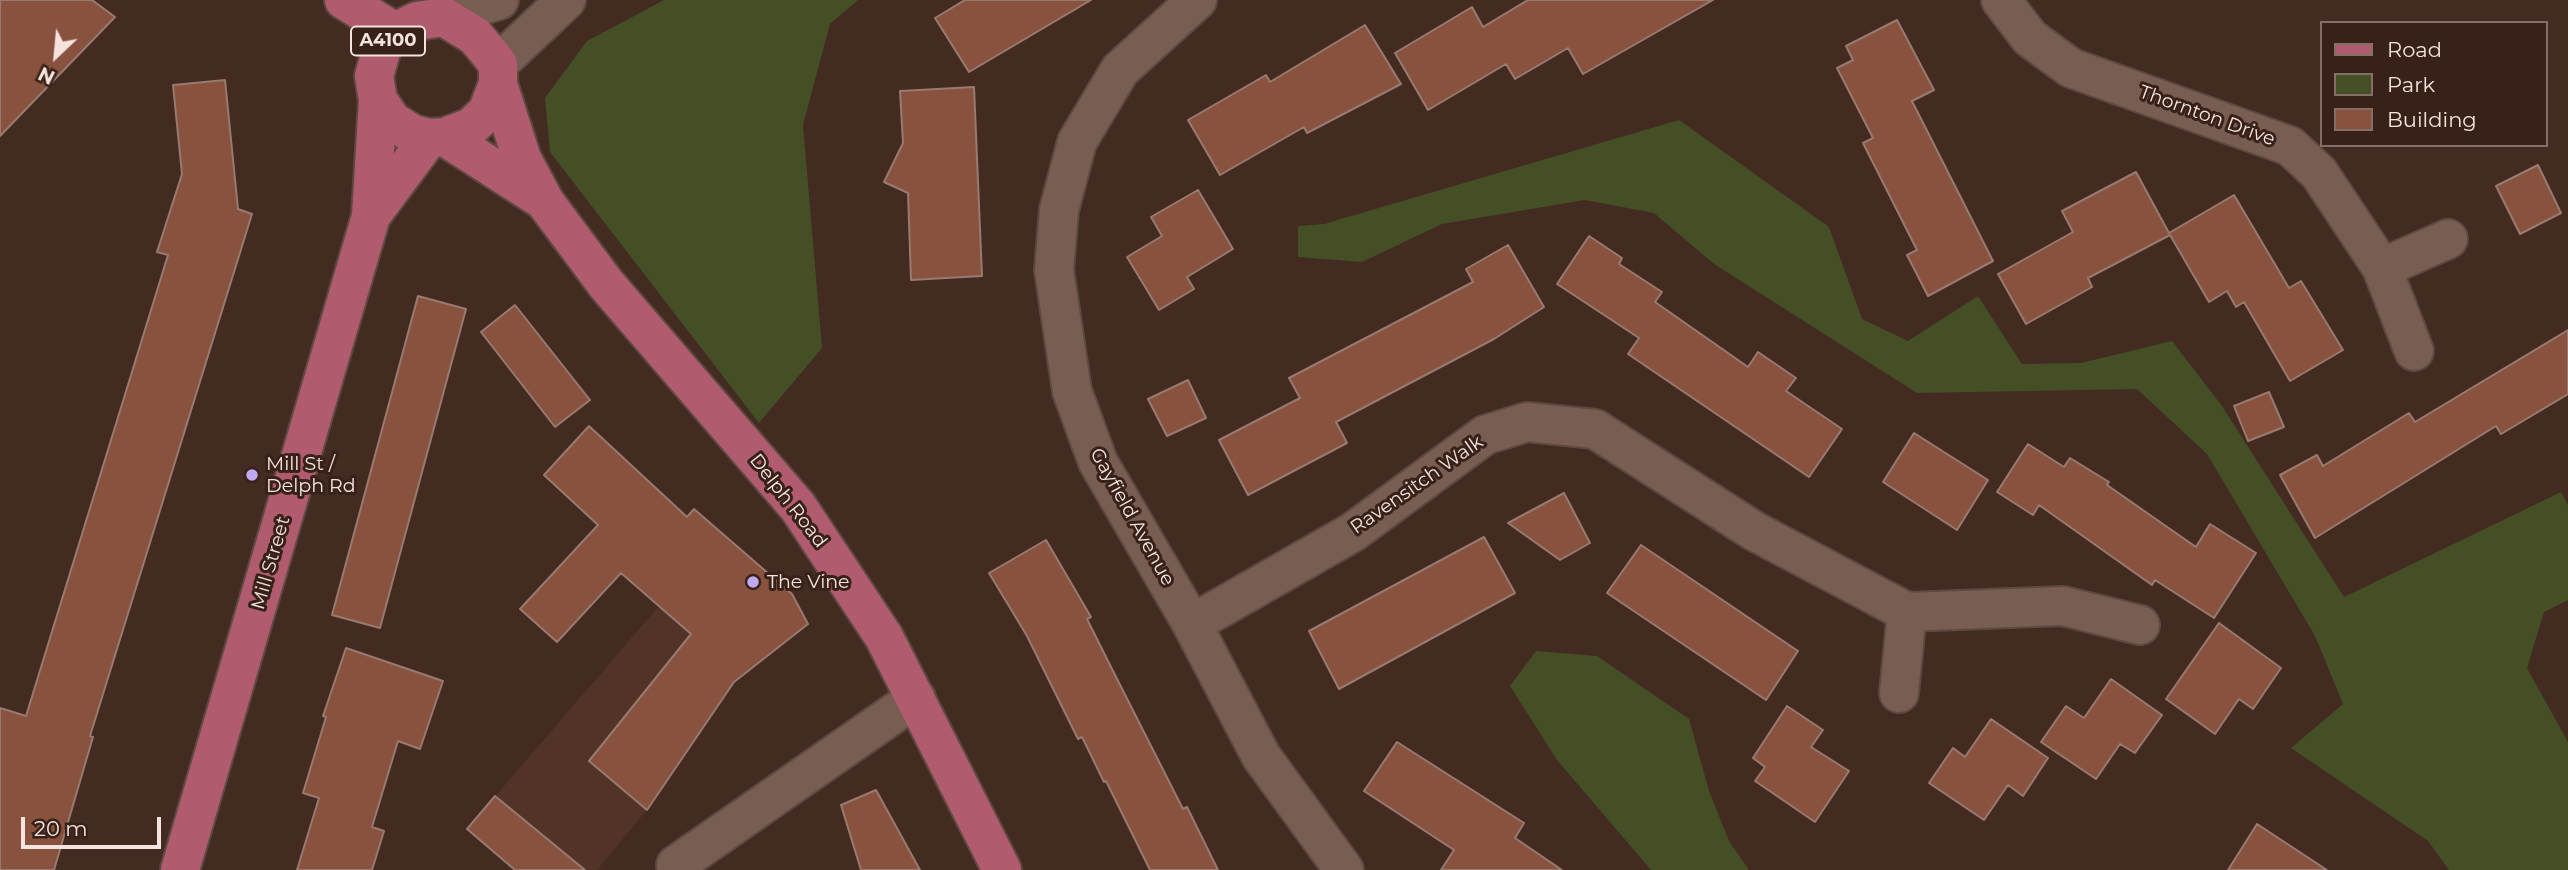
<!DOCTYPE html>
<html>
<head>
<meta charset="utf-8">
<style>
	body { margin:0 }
	#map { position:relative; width:2568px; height:870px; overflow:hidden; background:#432b22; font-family:Montserrat,sans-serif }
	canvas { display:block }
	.legend { position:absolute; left:2320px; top:21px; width:228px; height:126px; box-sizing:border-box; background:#382118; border:2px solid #846f67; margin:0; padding:9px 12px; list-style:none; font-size:21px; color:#f5e4de }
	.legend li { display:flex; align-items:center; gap:14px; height:35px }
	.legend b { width:35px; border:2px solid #846f67 }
	.north { position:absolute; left:21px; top:21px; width:70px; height:70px; -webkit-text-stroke:5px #382118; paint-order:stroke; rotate:206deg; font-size:19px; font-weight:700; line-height:28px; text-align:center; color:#f5e4de }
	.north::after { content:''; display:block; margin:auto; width:24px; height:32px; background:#f5e4de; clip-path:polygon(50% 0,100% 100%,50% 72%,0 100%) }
	.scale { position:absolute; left:21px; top:817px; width:140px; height:32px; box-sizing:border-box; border:4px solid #f5e4de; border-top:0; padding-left:9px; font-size:21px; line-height:24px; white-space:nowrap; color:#f5e4de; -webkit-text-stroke:5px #382118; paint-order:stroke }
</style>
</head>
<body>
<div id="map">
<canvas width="2568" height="870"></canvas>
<ul class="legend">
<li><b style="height:9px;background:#b15b6f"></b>Road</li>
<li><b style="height:19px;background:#444f26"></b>Park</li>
<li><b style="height:19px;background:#89523e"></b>Building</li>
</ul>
<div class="north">N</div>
<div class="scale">20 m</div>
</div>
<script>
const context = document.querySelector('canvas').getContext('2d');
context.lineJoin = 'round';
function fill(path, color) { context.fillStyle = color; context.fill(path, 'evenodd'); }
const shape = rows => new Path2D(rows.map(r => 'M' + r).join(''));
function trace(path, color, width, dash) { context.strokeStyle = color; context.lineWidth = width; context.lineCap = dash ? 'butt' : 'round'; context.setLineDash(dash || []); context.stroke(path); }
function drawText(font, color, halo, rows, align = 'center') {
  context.font = font + ' Montserrat,sans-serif'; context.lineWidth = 6; context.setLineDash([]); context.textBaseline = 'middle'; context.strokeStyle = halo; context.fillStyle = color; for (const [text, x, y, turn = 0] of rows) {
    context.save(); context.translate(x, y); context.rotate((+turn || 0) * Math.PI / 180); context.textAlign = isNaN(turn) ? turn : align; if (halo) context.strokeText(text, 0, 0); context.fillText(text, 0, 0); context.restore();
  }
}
const built = shape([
	[791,592,808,624,734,682,647,810,597,870,549,870,480,814,659,606,739,653]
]);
const green = shape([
	[664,0,858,0,830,24,803,125,822,348,759,423,550,152,545,98,587,41],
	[1679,120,1829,227,1862,319,1908,341,1978,296,2022,364,2081,363,2172,341,2222,406,2344,597,2561,492,2568,505,2568,600,2544,612,2527,668,2568,742,2568,870,2449,870,2428,841,2291,748,2343,704,2315,636,2207,454,2137,389,1917,393,1714,264,1654,213,1585,200,1442,224,1362,262,1298,257,1298,226,1324,224],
	[1536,651,1597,656,1689,719,1709,791,1729,841,1749,870,1651,870,1557,760,1510,686]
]);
const building = shape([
	[0,0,92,0,115,17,0,136,0,0],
	[965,0,1091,0,969,72,935,18,965,0],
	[1528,0,1713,0,1583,74,1568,48,1515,79,1506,64,1428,110,1395,53,1472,7,1483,27,1528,0],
	[1897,20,1934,90,1912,101,1993,261,1928,296,1907,255,1917,250,1863,143,1873,138,1837,68,1853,60,1846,46,1897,20],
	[1365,25,1401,84,1307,133,1304,127,1220,175,1188,120,1266,75,1270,82,1365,25],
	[225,80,238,209,252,214,90,736,93,737,54,870,0,870,0,708,26,716,168,255,157,252,182,174,173,85,225,80],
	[974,87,982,276,911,280,908,193,884,182,903,143,900,91,974,87],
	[2538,165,2561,213,2520,234,2496,186,2538,165],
	[2136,172,2169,233,2234,195,2289,288,2301,281,2343,350,2290,381,2244,302,2236,307,2227,291,2209,302,2170,235,2088,278,2092,287,2026,324,1998,274,2073,232,2062,211,2136,172],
	[1198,190,1233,249,1187,277,1194,289,1159,310,1127,257,1162,236,1151,217,1198,190],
	[1589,236,1622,258,1619,264,1662,292,1655,302,1698,332,1748,367,1758,352,1796,378,1786,391,1842,429,1809,477,1628,354,1639,338,1557,284,1589,236],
	[1508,245,1544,307,1494,339,1336,422,1347,443,1248,495,1219,440,1300,398,1289,378,1473,282,1466,269,1508,245],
	[418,296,466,309,380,628,332,615,418,296],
	[515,305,590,400,555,427,481,332,515,305],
	[2568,330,2568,394,2501,434,2496,426,2315,538,2280,475,2317,455,2323,466,2409,413,2415,422,2568,330],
	[1188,380,1206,418,1167,436,1148,399,1188,380],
	[2269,392,2284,427,2248,441,2234,406,2269,392],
	[589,426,687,517,694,509,792,594,808,624,734,682,647,810,589,761,691,634,621,573,557,642,520,609,598,525,544,475,589,426],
	[1914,433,1988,480,1957,530,1883,482,1914,433],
	[2028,444,2064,467,2070,458,2109,482,2107,485,2196,547,2210,524,2256,553,2214,618,2155,580,2152,585,2039,505,2033,515,1997,492,2028,444],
	[1564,493,1590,543,1560,560,1508,523,1564,493],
	[1484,537,1515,593,1339,689,1309,631,1484,537],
	[1046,540,1091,617,1087,619,1112,669,1183,809,1187,807,1218,870,1150,870,1106,781,1104,782,1082,737,1078,739,1027,636,989,573,1046,540],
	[1641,545,1798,651,1766,700,1607,593,1641,545],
	[2219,623,2281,668,2253,709,2239,699,2215,734,2166,699,2219,623],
	[346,648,443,681,420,749,398,741,372,827,384,831,372,870,297,870,319,798,303,793,326,717,323,716,346,648],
	[2111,679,2162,715,2135,753,2120,744,2096,779,2041,742,2066,706,2084,718,2111,679],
	[1787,706,1823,730,1811,747,1849,771,1815,822,1755,781,1765,767,1753,758,1787,706],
	[1991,719,2048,758,2023,796,2008,785,1984,820,1929,783,1953,748,1965,757,1991,719],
	[1397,742,1524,823,1515,838,1562,870,1441,870,1454,850,1364,791,1397,742],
	[876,790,920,870,861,870,841,805,876,790],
	[495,796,585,870,515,870,467,829,495,796],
	[2257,824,2327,870,2228,870,2257,824]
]);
const minor = shape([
	[1197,0,1120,70,1077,142,1059,210,1054,270,1072,391,1098,462,1192,624,1261,756,1344,870],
	[2001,0,2030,38,2071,68,2290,146,2319,173,2382,268,2414,351],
	[444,17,499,0],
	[498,64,566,0],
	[2382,268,2448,239],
	[1192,624,1353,532,1485,435,1527,422,1595,429,1754,531,1907,612,2063,606,2140,625],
	[1899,693,1907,612],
	[676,865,916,698]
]);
const major = shape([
	[344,0,395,32],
	[444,17,475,36,498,64,498,84,487,112,471,127,445,137,429,138,413,134,392,121,378,100,374,76,382,48,395,32,417,21,444,17],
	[498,84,522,159,545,202,606,284,798,507,884,637,1002,870],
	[445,137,543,200],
	[371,216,429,138],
	[180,870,371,216,378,100]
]);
const markers = [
	[252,475,7,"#c1a8f3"],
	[753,582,7,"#c1a8f3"]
];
const shields = [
	[388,41,74]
];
const shieldNames = [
	["A4100",388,41]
];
const streetNames = [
	["Thornton Drive",2207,116,20],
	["Ravensitch Walk",1417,485,-35],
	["Delph Road",788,501,52],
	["Gayfield Avenue",1132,517,61],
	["Mill Street",271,563,-74]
];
const poiNames = [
	["Mill St /",266,464],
	["Delph Rd",266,486],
	["The Vine",767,582]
];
fill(built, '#513328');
fill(green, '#444f26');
fill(building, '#89523e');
trace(building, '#977a70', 2);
trace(minor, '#5e4941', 42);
trace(major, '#5e4941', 42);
trace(minor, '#785d53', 38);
trace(major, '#b15b6f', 38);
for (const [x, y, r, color] of markers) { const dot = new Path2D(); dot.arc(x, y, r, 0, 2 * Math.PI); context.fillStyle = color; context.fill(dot); trace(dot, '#382118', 2.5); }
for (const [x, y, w] of shields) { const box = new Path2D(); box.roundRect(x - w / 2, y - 14.5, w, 29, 5); context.fillStyle = '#382118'; context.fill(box); trace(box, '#f5e4de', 2); }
drawText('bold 18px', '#f5e4de', null, shieldNames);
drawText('19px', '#f5e4de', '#382118', streetNames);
drawText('19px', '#f5e4de', '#382118', poiNames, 'left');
</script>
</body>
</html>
